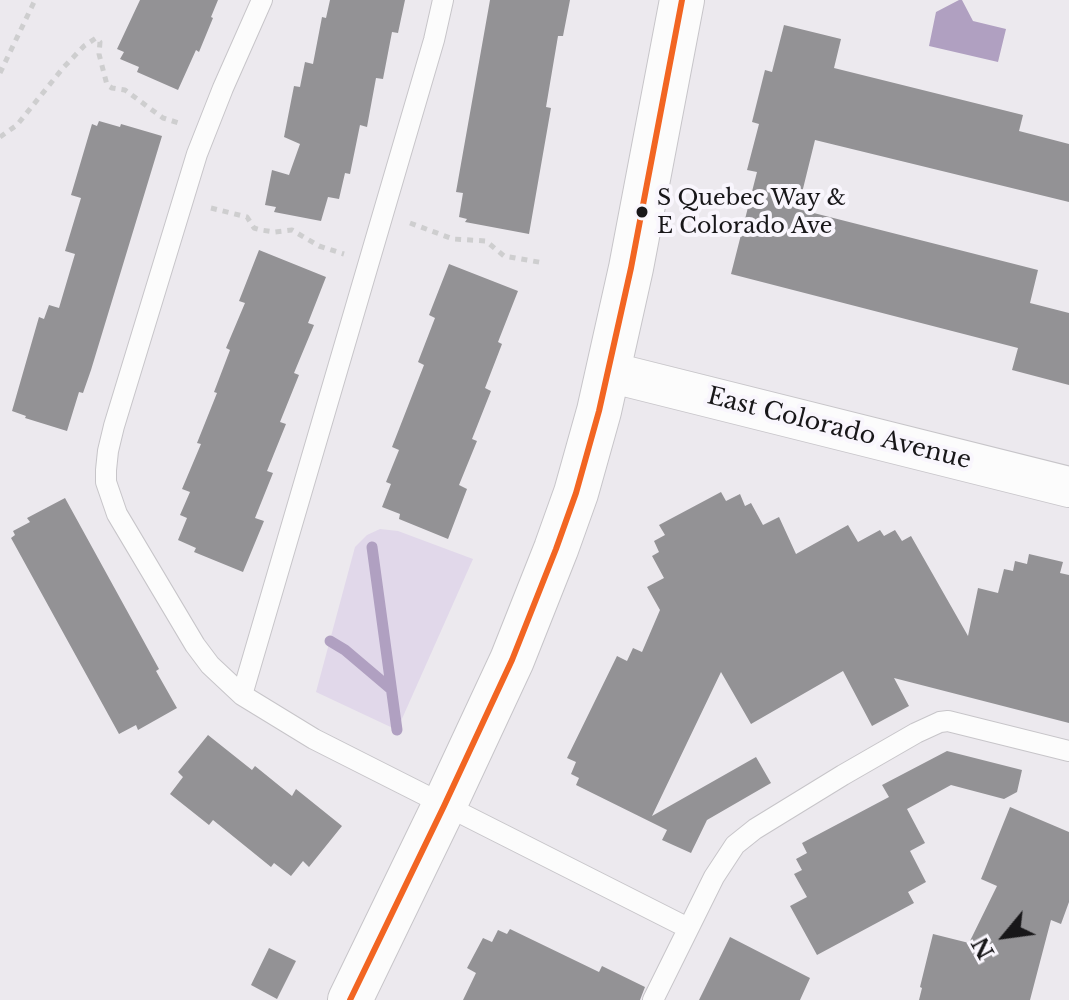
<!DOCTYPE html>
<html>
<head>
<meta charset="utf-8">
<style>
	body { margin:0 }
	#map { position:relative; width:1069px; height:1000px; overflow:hidden; background:#ece9ee; font-family:"Libre Baskerville",serif }
	canvas { display:block }
	.north { position:absolute; left:965px; top:896px; width:80px; height:80px; -webkit-text-stroke:6px #f9f6fd; paint-order:stroke; rotate:241deg; font-size:22px; font-weight:700; line-height:32px; text-align:center; color:#181719 }
	.north::after { content:''; display:block; margin:auto; width:28px; height:36px; background:#181719; clip-path:polygon(50% 0,100% 100%,50% 72%,0 100%) }
</style>
</head>
<body>
<div id="map">
<canvas width="1069" height="1000"></canvas>
<div class="north">N</div>
</div>
<script>
const context = document.querySelector('canvas').getContext('2d');
context.lineJoin = 'round';
function fill(path, color) { context.fillStyle = color; context.fill(path, 'evenodd'); }
const shape = rows => new Path2D(rows.map(r => 'M' + r).join(''));
function trace(path, color, width, dash) { context.strokeStyle = color; context.lineWidth = width; context.lineCap = dash ? 'butt' : 'round'; context.setLineDash(dash || []); context.stroke(path); }
function drawText(font, color, halo, rows, align = 'center') {
  context.font = font + ' "Libre Baskerville",serif'; context.lineWidth = 8; context.setLineDash([]); context.textBaseline = 'middle'; context.strokeStyle = halo; context.fillStyle = color; for (const [text, x, y, turn = 0] of rows) {
    context.save(); context.translate(x, y); context.rotate((+turn || 0) * Math.PI / 180); context.textAlign = isNaN(turn) ? turn : align; if (halo) context.strokeText(text, 0, 0); context.fillText(text, 0, 0); context.restore();
  }
}
const green = shape([
	[380,529,398,531,473,559,397,730,316,692,355,547,367,535]
]);
const water = shape([
	[959,0,962,0,973,21,1006,29,998,62,929,46,936,12]
]);
const stream = shape([
	[372,547,397,730],
	[330,641,345,650,391,689]
]);
const building = shape([
	[140,0,218,0,211,17,213,18,199,52,196,50,178,90,137,72,139,67,120,59,124,52,117,49],
	[330,0,405,0,398,33,392,32,383,79,376,78,367,127,360,125,350,174,345,173,339,199,328,197,321,221,274,212,276,207,265,205,272,170,289,175,300,144,284,137,294,86,300,87,305,62,313,64,322,17,326,18],
	[490,0,570,0,563,36,558,36,546,107,551,108,529,234,465,222,467,219,459,217,463,193,456,192],
	[784,25,841,39,834,68,1023,115,1019,131,1069,144,1069,202,815,140,798,209,1038,270,1030,303,1069,313,1069,385,1012,370,1018,348,731,274,757,172,747,170,759,124,752,122,765,70,772,72],
	[99,121,120,127,121,124,162,136,91,370,83,393,79,392,67,431,25,418,26,416,12,411,39,317,44,319,49,305,59,308,75,254,65,251,81,198,71,195,92,124,97,126],
	[259,250,326,277,308,323,314,325,294,373,299,375,280,422,286,424,267,471,273,473,255,518,264,521,243,572,194,552,196,548,178,540,187,518,180,515,190,492,182,489,201,444,197,443,217,393,214,392,230,350,226,348,245,303,239,301],
	[449,264,518,291,498,342,502,344,485,388,491,391,472,439,477,441,459,485,467,489,448,539,399,519,400,514,382,507,391,484,386,482,399,450,392,447,424,365,418,362,435,318,429,315],
	[721,492,726,501,740,494,745,506,751,503,763,525,779,517,796,554,848,525,858,542,880,530,884,536,895,530,902,541,911,536,968,636,978,588,998,593,1004,569,1013,571,1015,561,1027,564,1029,554,1063,562,1060,573,1069,575,1069,723,894,678,909,706,872,726,843,671,751,724,721,672,652,816,756,757,771,783,707,820,691,853,662,840,667,830,576,785,579,778,571,774,576,762,567,758,617,656,627,661,633,648,642,652,660,610,647,587,664,578,652,556,659,552,654,541,665,535,659,525],
	[65,498,159,669,156,671,177,708,138,730,136,725,119,734,11,538,15,535,13,531,30,522,27,518],
	[208,735,252,770,255,766,292,796,296,789,342,826,309,867,303,861,291,876,274,863,271,867,213,820,209,825,170,794,183,777,178,772],
	[947,751,1022,770,1017,792,1004,799,951,785,907,809,925,843,910,851,926,882,908,892,914,903,817,955,790,906,807,897,794,874,802,870,796,859,807,853,802,843,889,797,882,785],
	[1010,807,1069,832,1069,902,1061,924,1051,920,1030,1000,919,1000,922,988,920,987,933,934,969,943,997,886,981,879],
	[510,929,599,972,602,966,645,987,640,1000,463,1000,476,973,467,968,483,938,492,942,498,930,507,934],
	[730,937,810,978,800,1000,699,1000],
	[269,948,296,961,277,999,251,985]
]);
const path = shape([
	[0,73,35,0],
	[0,137,17,125,63,68,84,46,96,38,100,42,99,54,107,85,112,88,125,90,163,118,179,123],
	[211,208,247,217,254,228,261,230,275,232,292,230,319,246,344,254],
	[410,223,453,239,486,241,504,256,544,263]
]);
const service = shape([
	[262,0,223,88,197,154,114,426,108,451,106,470,106,482,117,514,195,645,210,665,242,695,314,739,688,928],
	[242,695,434,40,443,0],
	[653,1000,714,877,735,845,755,829,843,775,916,733,940,722,948,721,1069,751]
]);
const minor = shape([
	[609,372,1069,487]
]);
const tertiary = shape([
	[350,1000,444,806,512,660,556,549,576,493,599,411,631,268,682,0]
]);
const bus1 = shape([
	[350,1000,444,806,512,660,556,549,576,493,599,411,631,268,682,0]
]);
const markers = [
	[642,212,7,"#181719"]
];
const busNames = [
	["S Quebec Way &",657,199],
	["E Colorado Ave",657,227]
];
const streetNames = [
	["East Colorado Avenue",839,429,14]
];
fill(green, '#e1d8ea');
fill(water, '#b0a0c1');
trace(stream, '#b0a0c1', 11);
fill(building, '#939295');
trace(service, '#c7c5c9', 22);
trace(minor, '#c7c5c9', 42);
trace(tertiary, '#c7c5c9', 46);
trace(path, '#cececf', 5, [6, 6]);
trace(service, '#fcfcfc', 20);
trace(minor, '#fcfcfc', 40);
trace(tertiary, '#fcfcfc', 44);
trace(bus1, '#f26522', 6);
for (const [x, y, r, color] of markers) { const dot = new Path2D(); dot.arc(x, y, r, 0, 2 * Math.PI); context.fillStyle = color; context.fill(dot); trace(dot, '#f9f6fd', 3); }
drawText('22px', '#181719', '#f9f6fd', busNames, 'left');
drawText('24px', '#181719', '#f9f6fd', streetNames);
</script>
</body>
</html>
